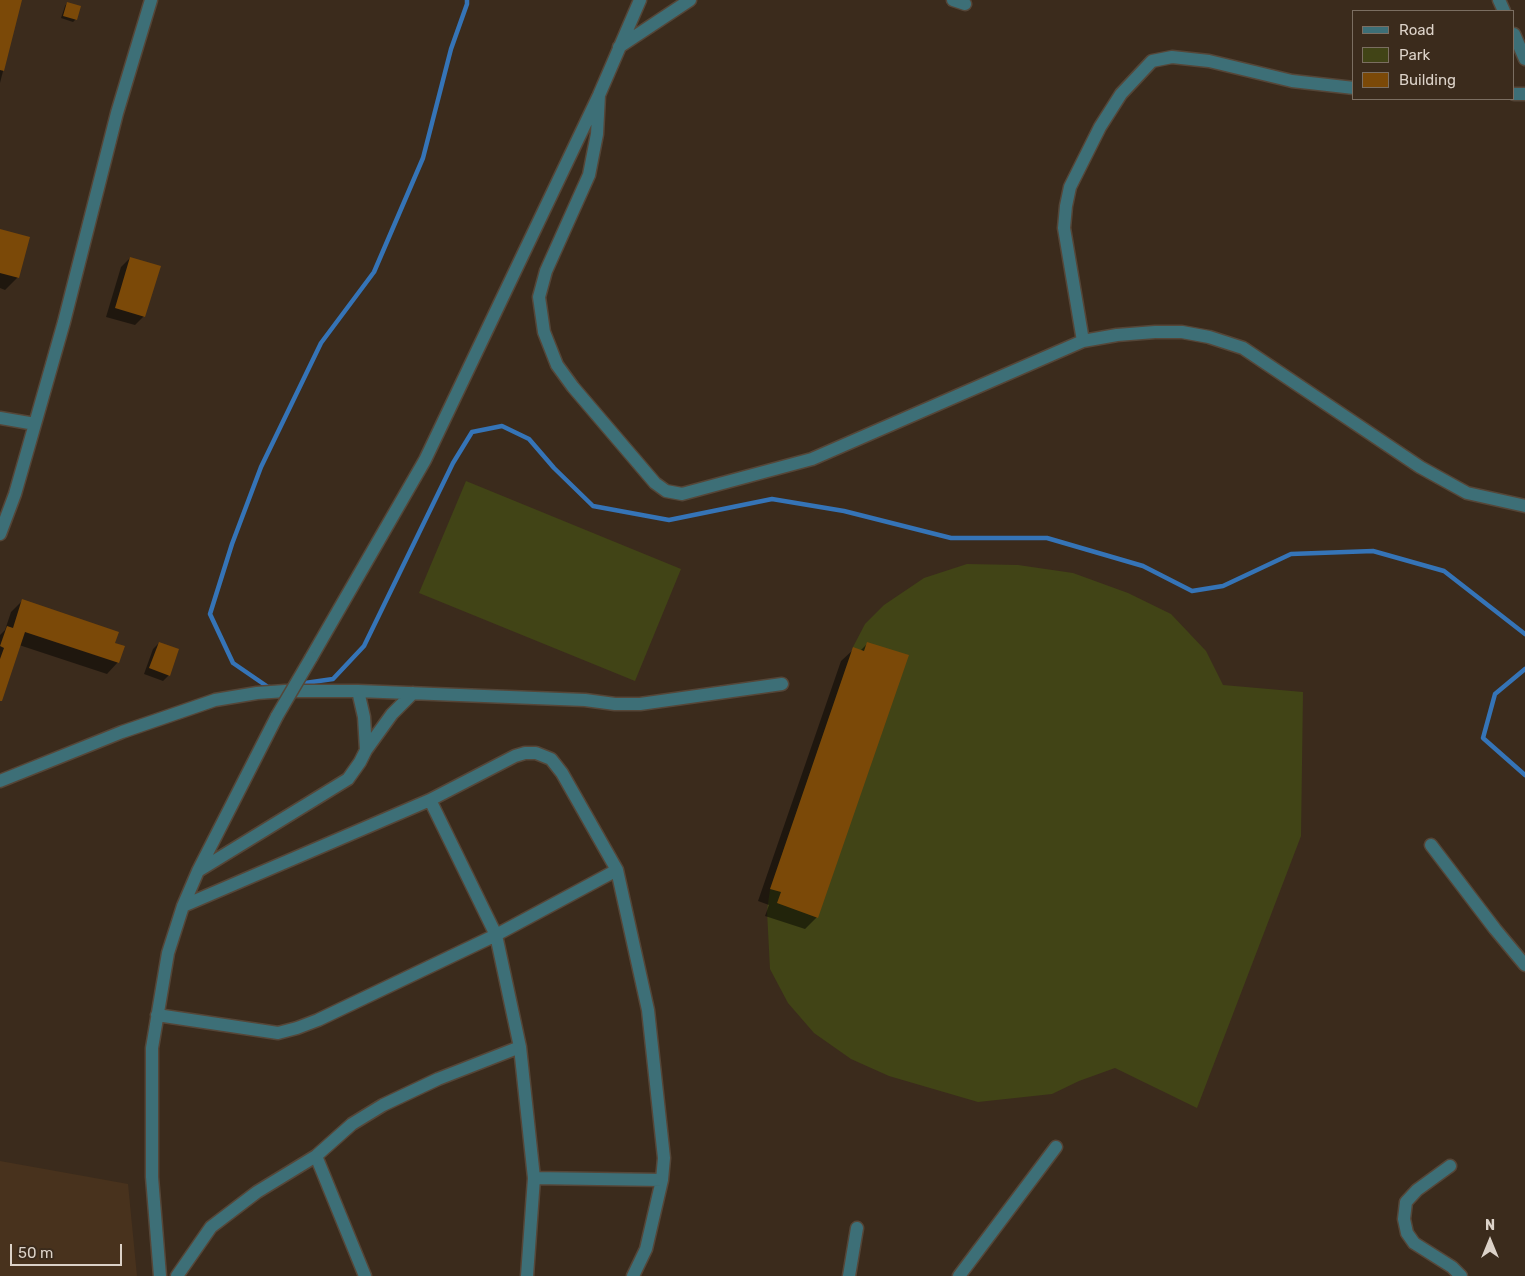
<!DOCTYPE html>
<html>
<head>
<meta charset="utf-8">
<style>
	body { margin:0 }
	#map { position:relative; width:1525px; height:1276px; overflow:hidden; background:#3b2b1c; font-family:Rubik,sans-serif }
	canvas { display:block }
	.legend { position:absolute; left:1352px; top:10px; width:162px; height:90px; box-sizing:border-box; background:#3b2b1c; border:1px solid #7b6e61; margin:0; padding:6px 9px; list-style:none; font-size:15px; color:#dcd2c8 }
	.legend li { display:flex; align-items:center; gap:10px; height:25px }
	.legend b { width:25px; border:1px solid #7b6e61 }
	.north { position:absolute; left:1465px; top:1216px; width:50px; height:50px; -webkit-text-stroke:4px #3b2b1c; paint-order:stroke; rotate:0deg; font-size:14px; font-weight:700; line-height:20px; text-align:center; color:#dcd2c8 }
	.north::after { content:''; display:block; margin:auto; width:18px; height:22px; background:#dcd2c8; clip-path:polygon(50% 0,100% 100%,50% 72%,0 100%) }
	.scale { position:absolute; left:10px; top:1244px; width:112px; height:22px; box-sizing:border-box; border:2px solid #dcd2c8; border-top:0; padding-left:6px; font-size:15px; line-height:18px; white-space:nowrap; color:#dcd2c8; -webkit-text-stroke:4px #3b2b1c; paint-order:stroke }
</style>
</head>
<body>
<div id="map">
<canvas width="1525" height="1276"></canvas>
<ul class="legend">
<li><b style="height:6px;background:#3d6f77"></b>Road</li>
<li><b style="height:14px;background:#414416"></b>Park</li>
<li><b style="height:14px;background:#7b4908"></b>Building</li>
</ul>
<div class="north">N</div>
<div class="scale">50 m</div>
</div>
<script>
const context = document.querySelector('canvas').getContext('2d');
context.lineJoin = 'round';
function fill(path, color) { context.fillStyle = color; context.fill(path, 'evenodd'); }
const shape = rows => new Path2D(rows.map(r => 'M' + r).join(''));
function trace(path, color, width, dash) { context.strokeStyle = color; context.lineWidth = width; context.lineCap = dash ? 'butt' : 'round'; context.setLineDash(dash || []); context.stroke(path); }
const built = shape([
	[0,1161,128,1184,137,1276,0,1276]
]);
const green = shape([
	[466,481,681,569,635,681,419,593],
	[967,564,1018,565,1073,573,1128,593,1171,614,1206,651,1223,685,1303,692,1301,836,1197,1108,1115,1068,1079,1081,1052,1094,978,1102,889,1076,851,1059,814,1033,788,1003,770,969,767,911,770,889,853,647,865,624,884,605,924,578]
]);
const shadow = shape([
	[0,0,21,0,0,83],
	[67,3,76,19,73,22,61,18,65,6],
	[0,230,18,277,5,290,0,288],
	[130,258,144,316,135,325,106,317,121,267],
	[22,601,114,643,118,662,107,674,19,645,0,690,0,635,5,630,11,612],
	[159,643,169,675,163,681,144,674,153,649],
	[868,643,817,917,805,929,765,916,769,905,758,901,841,661,854,649,860,651]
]);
const stream = shape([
	[1525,669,1495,694,1483,738,1525,775],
	[298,684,333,679,364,646,453,463,472,432,502,426,529,439,554,468,593,506,669,520,772,499,844,511,951,538,1047,538,1143,566,1192,591,1223,586,1291,554,1373,551,1444,571,1525,634],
	[270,687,268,687,233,663,210,614,232,544,261,467,321,343,374,272,423,158,451,49,467,4,467,0]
]);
const building = shape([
	[0,0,22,0,4,71,0,70],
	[67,2,81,6,77,20,63,16],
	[0,229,30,237,19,278,0,273],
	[130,257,161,266,145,317,115,308],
	[22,599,119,632,115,643,125,646,119,663,25,632,2,701,0,701,0,659,4,648,0,646,7,626,13,628],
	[159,642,179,649,170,676,149,668],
	[867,642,909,655,818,918,777,903,781,892,770,889,853,647,864,651]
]);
const minor = shape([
	[953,0,965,4],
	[1499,0,1504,11],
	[1514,34,1525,59],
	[619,47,690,0],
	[1514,94,1525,94],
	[599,95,597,134,589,175,546,271,539,297,544,332,557,365,573,387,655,483,666,491,682,494,812,459,1083,341,1117,335,1155,332,1182,332,1209,337,1243,348,1420,467,1467,493,1525,506],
	[1083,341,1064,228,1066,206,1070,187,1100,127,1121,94,1152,61,1172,57,1209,61,1292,81,1354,88],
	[0,418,35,424],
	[0,534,15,494,35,424,64,322,117,113,151,0],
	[311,658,425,460,599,95,640,0],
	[366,750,392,714,413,693],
	[0,781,122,732,215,700,257,693,285,691,358,691,585,700,615,704,640,704,782,684],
	[430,800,496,935,520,1047,534,1178,662,1180],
	[1431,845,1495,929,1525,965],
	[198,871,348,779,360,762,366,750,364,717,358,691],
	[183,906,430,800,515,756,525,753,536,753,551,759,562,773,617,870,648,1010,664,1158,662,1180,646,1249,633,1276],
	[157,1015,278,1033,297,1028,318,1020,496,935,617,870],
	[316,1156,365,1276],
	[1450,1166,1417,1190,1406,1202,1404,1219,1407,1233,1414,1243,1452,1267,1461,1276],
	[160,1276,152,1177,152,1048,168,953,183,906,198,871,277,716],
	[177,1276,211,1227,257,1192,316,1156,352,1124,383,1105,438,1079,520,1047],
	[527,1276,534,1178],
	[849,1276,857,1228],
	[959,1276,1056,1147]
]);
const minorBridge = shape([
	[277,716,311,658]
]);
fill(built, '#48321d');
fill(green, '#414416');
fill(shadow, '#0007');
trace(stream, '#3574b7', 4.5);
fill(building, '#7b4908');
trace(minor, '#554638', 15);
trace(minor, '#3d6f77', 12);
trace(minorBridge, '#554638', 15, []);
trace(minorBridge, '#3d6f77', 12);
</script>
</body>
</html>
